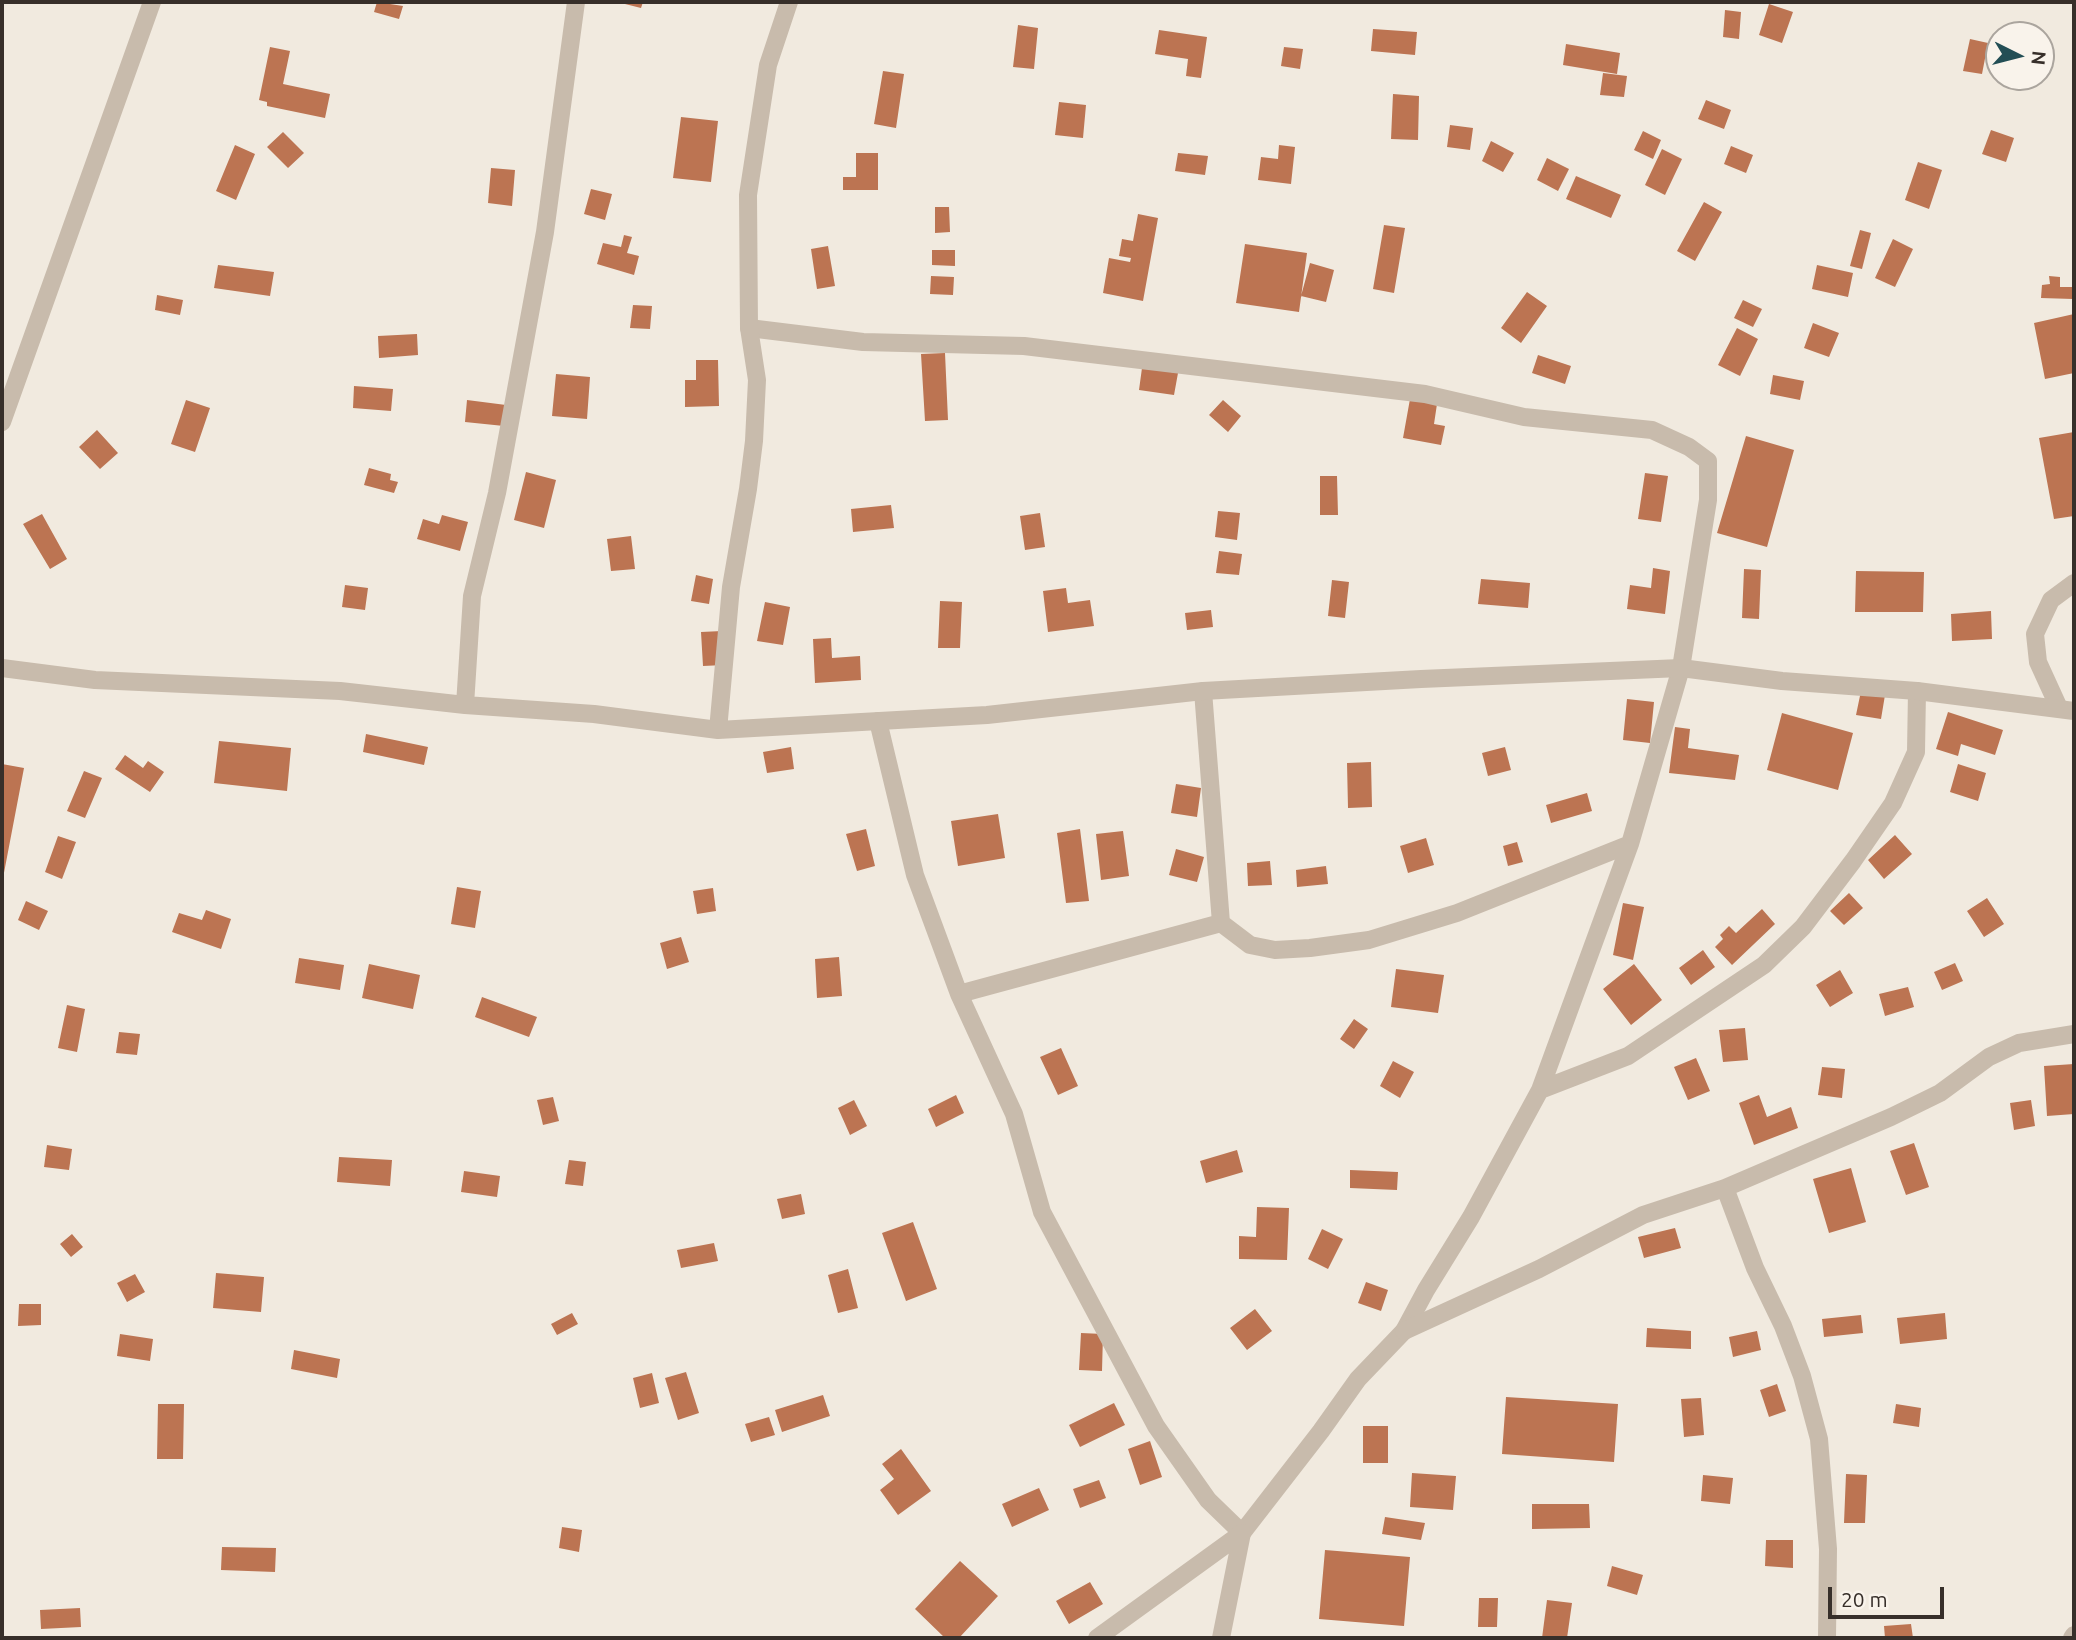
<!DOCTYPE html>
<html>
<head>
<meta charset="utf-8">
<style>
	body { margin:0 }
	#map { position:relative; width:2076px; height:1640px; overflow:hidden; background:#f1eadf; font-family:Ubuntu,sans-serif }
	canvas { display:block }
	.frame { position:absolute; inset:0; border:4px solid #372f2a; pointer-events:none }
	.north { position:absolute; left:1985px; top:21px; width:70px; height:70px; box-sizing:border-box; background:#f9f3eb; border:2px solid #aba59e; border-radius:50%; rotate:96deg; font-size:19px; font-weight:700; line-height:28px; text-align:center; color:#372f2a }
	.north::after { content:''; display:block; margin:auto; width:24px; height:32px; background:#234e55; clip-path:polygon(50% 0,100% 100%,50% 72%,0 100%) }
	.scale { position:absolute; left:1828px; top:1587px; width:116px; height:32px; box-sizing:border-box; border:4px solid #372f2a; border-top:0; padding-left:9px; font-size:21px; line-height:24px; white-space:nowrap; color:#372f2a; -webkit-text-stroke:5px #f9f3eb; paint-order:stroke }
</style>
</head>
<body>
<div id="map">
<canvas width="2076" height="1640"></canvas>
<div class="frame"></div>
<div class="north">N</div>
<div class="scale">20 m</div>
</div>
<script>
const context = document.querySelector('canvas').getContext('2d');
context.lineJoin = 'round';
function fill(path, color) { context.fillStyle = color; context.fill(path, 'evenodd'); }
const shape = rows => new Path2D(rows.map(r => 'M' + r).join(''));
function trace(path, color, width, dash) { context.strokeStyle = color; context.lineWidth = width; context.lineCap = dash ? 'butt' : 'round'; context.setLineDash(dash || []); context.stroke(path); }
const building = shape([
	[377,2,403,6,399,19,374,12],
	[617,2,643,2,641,8],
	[1769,4,1793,12,1782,43,1759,35],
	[1725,10,1741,12,1739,39,1723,37],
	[1018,25,1038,28,1034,69,1013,67],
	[1373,29,1417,32,1415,55,1371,51],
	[1159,30,1207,37,1201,78,1186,76,1188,59,1155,54],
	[1970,39,1988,43,1982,74,1963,71],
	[1566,44,1620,53,1617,74,1563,65],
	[270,47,290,51,283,84,330,94,325,118,267,106,267,102,259,100],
	[1284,47,1303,49,1300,69,1281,66],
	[883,71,904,74,896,128,874,124],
	[1603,73,1627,76,1624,97,1600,95],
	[1393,94,1419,96,1418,140,1391,139],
	[1706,100,1731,110,1724,129,1698,119],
	[1059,102,1086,105,1083,138,1055,135],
	[681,117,718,121,711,182,673,178],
	[1450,125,1473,128,1470,150,1447,147],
	[1991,130,2014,138,2006,162,1982,154],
	[1643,131,1661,140,1653,159,1634,150],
	[283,132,304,153,288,168,267,147],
	[1491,141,1514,153,1503,172,1482,161],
	[235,145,255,154,236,200,216,191],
	[1279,145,1295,147,1291,184,1258,180,1261,157,1278,159],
	[1731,146,1753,155,1746,173,1724,164],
	[1662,149,1682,159,1665,195,1645,185],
	[856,153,878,153,878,190,843,190,843,177,856,177],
	[1178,153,1208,156,1205,175,1175,171],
	[1547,158,1569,169,1558,191,1537,180],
	[1918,162,1942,170,1929,209,1905,200],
	[491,168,515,170,512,206,488,203],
	[1576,176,1621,195,1611,218,1566,199],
	[591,189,612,194,605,220,584,214],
	[1704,202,1722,212,1695,261,1677,251],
	[935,207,949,207,950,232,935,233],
	[1138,214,1158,218,1143,301,1103,293,1109,258,1130,262,1131,258,1119,256,1122,239,1133,241],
	[1384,225,1405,228,1394,293,1373,289],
	[1860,230,1871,233,1862,269,1850,266],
	[624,235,632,237,627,253,639,256,634,275,597,264,603,243,621,247],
	[1893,239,1913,249,1895,287,1875,278],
	[1245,244,1307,253,1299,312,1236,303],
	[828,246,835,286,817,289,811,249],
	[932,250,955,250,955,266,932,265],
	[1310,263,1334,270,1326,302,1301,296],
	[218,265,274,272,270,296,214,288],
	[1817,265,1853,273,1848,297,1812,289],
	[931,276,954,277,953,295,930,294],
	[2049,276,2060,277,2060,287,2074,287,2073,299,2041,298,2042,285,2050,284],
	[1527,292,1547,306,1521,343,1501,328],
	[157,295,183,300,180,315,155,310],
	[1743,300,1762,309,1753,327,1734,318],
	[633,305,652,306,650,329,630,328],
	[2074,314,2074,373,2045,379,2034,323],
	[1813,323,1839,333,1829,357,1804,348],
	[1737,328,1758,339,1740,376,1718,365],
	[417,334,418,355,379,358,378,336],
	[945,353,948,420,925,421,921,354],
	[1538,355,1571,366,1565,384,1532,373],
	[696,360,718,360,719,406,685,407,685,380,696,380],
	[1142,368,1178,373,1174,395,1139,390],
	[556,374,590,377,587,419,552,416],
	[1773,375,1804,381,1800,400,1770,394],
	[354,386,393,389,391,411,353,408],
	[1410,399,1437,404,1434,424,1445,426,1441,445,1403,438],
	[186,400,210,408,195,452,171,444],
	[467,400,506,405,504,426,465,422],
	[1223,400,1241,416,1228,432,1209,415],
	[97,430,118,453,100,469,79,447],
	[2074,432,2074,516,2054,519,2039,438],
	[1746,436,1794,450,1767,547,1717,533],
	[369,468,391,474,390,480,398,482,394,493,364,485],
	[526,472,556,480,544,528,514,520],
	[1645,473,1668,476,1661,522,1638,519],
	[1320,476,1337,476,1338,515,1320,515],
	[891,505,894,528,853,532,851,509],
	[1218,511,1240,513,1237,540,1215,537],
	[1040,513,1045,547,1025,550,1020,516],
	[42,514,67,559,50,569,23,524],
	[442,515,468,522,460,551,417,539,423,519,439,524],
	[631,536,635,569,611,571,607,539],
	[1219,551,1242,554,1239,575,1216,573],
	[1653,568,1670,571,1665,614,1627,609,1630,585,1651,588],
	[1744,569,1761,570,1759,619,1742,618],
	[1856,571,1924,572,1923,612,1855,612],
	[696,575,713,579,709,604,691,601],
	[1481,579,1530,583,1528,608,1478,604],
	[1332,580,1349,582,1345,618,1328,616],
	[345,585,368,588,365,610,342,607],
	[1066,588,1068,603,1090,600,1094,626,1048,632,1043,591],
	[940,601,962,602,960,648,938,648],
	[765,602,790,607,783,645,757,641],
	[1211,610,1213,627,1187,630,1185,613],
	[1991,611,1992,639,1952,641,1951,614],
	[722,631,724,665,703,666,701,632],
	[831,638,832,658,860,656,861,680,815,683,813,639],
	[1861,691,1885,695,1881,719,1856,715],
	[1627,699,1654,702,1650,743,1623,740],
	[1948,712,2003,730,1995,755,1961,744,1958,756,1936,749],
	[1782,713,1853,733,1838,790,1767,770],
	[1675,727,1690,729,1688,748,1739,755,1735,780,1669,773],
	[366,734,428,747,424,765,363,752],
	[219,741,291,748,287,791,214,783],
	[791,747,794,769,767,773,763,752],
	[1505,747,1511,770,1488,776,1482,753],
	[125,755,143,768,148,761,164,772,150,792,115,769],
	[1371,762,1372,807,1348,808,1347,763],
	[2,764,24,768,3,878,2,878],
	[1958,764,1986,773,1978,801,1950,792],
	[84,771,102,778,85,818,67,811],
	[1176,784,1201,788,1197,817,1171,813],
	[1587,793,1592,811,1551,823,1546,805],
	[998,814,1005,858,958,866,951,821],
	[866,829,875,866,857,871,846,834],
	[1080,829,1089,901,1066,903,1057,833],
	[1123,831,1129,876,1101,880,1096,834],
	[1895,835,1912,854,1884,879,1868,860],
	[58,836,76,842,62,879,45,872],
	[1426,838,1434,865,1408,873,1400,846],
	[1517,842,1523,862,1508,866,1503,846],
	[1176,849,1204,857,1197,882,1169,875],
	[1270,861,1272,885,1248,886,1247,863],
	[1326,866,1328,884,1297,887,1296,870],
	[457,887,481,891,475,928,451,924],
	[713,888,716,911,697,914,693,891],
	[1849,893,1863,908,1844,925,1830,911],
	[1987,898,2004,924,1984,937,1967,911],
	[26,901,48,911,39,930,18,920],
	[1623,903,1644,907,1633,960,1613,955],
	[1762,909,1775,924,1732,965,1715,947,1723,939,1720,935,1729,926,1736,933],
	[206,910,231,919,221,949,172,932,179,913,202,920],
	[681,937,689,962,667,969,660,943],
	[1703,950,1715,967,1691,985,1679,968],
	[839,957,842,996,817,998,815,959],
	[299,958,344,965,340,990,295,983],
	[1955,963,1963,981,1942,990,1934,972],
	[369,964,420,975,413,1009,362,998],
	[1634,964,1662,1000,1631,1025,1603,989],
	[1396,969,1444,975,1438,1013,1391,1007],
	[1840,970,1853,993,1830,1007,1816,985],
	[1908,987,1914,1007,1885,1016,1879,994],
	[482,997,537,1017,529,1037,475,1017],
	[67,1005,85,1009,77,1052,58,1048],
	[1354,1019,1368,1029,1354,1049,1340,1039],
	[1745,1028,1748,1060,1723,1062,1719,1030],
	[119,1032,140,1034,137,1055,116,1053],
	[1061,1048,1078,1086,1058,1095,1040,1057],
	[1696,1058,1710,1091,1688,1100,1674,1067],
	[1393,1061,1414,1072,1400,1098,1380,1086],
	[2074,1064,2074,1114,2047,1116,2044,1066],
	[1822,1067,1845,1069,1842,1098,1818,1095],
	[956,1095,964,1113,936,1127,928,1109],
	[1759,1095,1767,1117,1791,1107,1798,1128,1754,1145,1739,1103],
	[553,1097,559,1121,543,1125,537,1100],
	[854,1100,867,1126,850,1135,838,1108],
	[2031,1100,2035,1126,2014,1130,2010,1103],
	[1914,1143,1929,1187,1906,1195,1890,1151],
	[47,1145,72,1149,69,1170,44,1167],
	[1237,1150,1243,1172,1206,1183,1200,1161],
	[339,1157,392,1160,390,1186,337,1182],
	[569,1160,586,1162,583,1186,565,1184],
	[1851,1168,1866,1222,1829,1233,1813,1179],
	[1350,1170,1398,1172,1397,1190,1350,1188],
	[464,1171,500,1176,497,1197,461,1192],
	[801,1194,805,1214,782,1219,777,1199],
	[1257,1207,1289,1208,1287,1260,1239,1259,1239,1236,1256,1237],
	[913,1222,937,1289,906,1301,882,1233],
	[1675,1228,1681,1248,1644,1258,1638,1237],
	[1322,1229,1343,1239,1328,1269,1308,1259],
	[72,1234,83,1247,71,1257,60,1244],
	[714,1243,718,1261,681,1268,677,1250],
	[848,1269,858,1308,838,1313,828,1275],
	[216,1273,264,1277,261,1312,213,1308],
	[135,1274,145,1292,127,1302,117,1283],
	[1366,1282,1388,1290,1381,1311,1358,1303],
	[19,1304,41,1304,41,1325,18,1326],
	[1255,1309,1272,1331,1247,1350,1230,1328],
	[572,1313,578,1324,557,1335,551,1324],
	[1945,1313,1947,1339,1900,1344,1897,1318],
	[1861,1315,1863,1333,1824,1337,1822,1319],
	[1647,1328,1691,1331,1691,1349,1646,1347],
	[1757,1331,1761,1350,1733,1357,1729,1337],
	[1081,1333,1103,1334,1102,1371,1079,1370],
	[120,1334,153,1339,150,1361,117,1356],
	[294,1350,340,1359,337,1378,291,1369],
	[686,1372,699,1413,678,1420,665,1378],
	[652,1373,659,1403,640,1408,633,1378],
	[1777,1384,1786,1411,1769,1417,1760,1390],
	[823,1395,830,1416,782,1432,775,1410],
	[1506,1397,1618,1404,1614,1462,1502,1454],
	[1701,1398,1704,1435,1684,1437,1681,1399],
	[1114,1403,1125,1425,1080,1447,1069,1425],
	[158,1404,184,1404,183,1459,157,1459],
	[1896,1404,1921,1408,1919,1427,1893,1423],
	[769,1417,775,1435,751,1442,745,1424],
	[1363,1426,1388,1426,1388,1463,1363,1463],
	[1150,1441,1162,1477,1140,1485,1128,1449],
	[901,1449,931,1491,898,1515,880,1490,894,1479,882,1464],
	[1412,1473,1456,1476,1453,1510,1410,1507],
	[1846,1474,1867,1475,1865,1523,1844,1523],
	[1703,1475,1733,1478,1730,1504,1701,1501],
	[1099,1480,1106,1498,1080,1508,1073,1489],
	[1039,1488,1049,1510,1012,1527,1002,1504],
	[1532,1504,1589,1504,1590,1528,1532,1529],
	[1385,1517,1425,1523,1421,1540,1382,1534],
	[562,1527,582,1530,579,1552,559,1548],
	[1766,1540,1793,1540,1793,1568,1765,1566],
	[222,1547,276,1548,275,1572,221,1570],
	[1325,1550,1410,1557,1404,1626,1319,1619],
	[960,1561,998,1596,959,1638,945,1638,915,1609],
	[1612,1566,1643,1575,1637,1595,1607,1586],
	[1090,1582,1103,1604,1069,1624,1056,1601],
	[1479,1598,1498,1598,1497,1627,1478,1627],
	[1547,1600,1572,1603,1567,1638,1542,1638],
	[80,1608,81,1627,41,1629,40,1610],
	[1911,1624,1913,1638,1885,1638,1884,1626]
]);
const lane = shape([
	[749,328,863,342,1024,346,1425,394,1524,417,1652,430,1689,447,1708,461,1708,500,1681,668,1630,844,1540,1090],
	[1203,691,1221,923,1250,945,1275,950,1310,948,1369,940,1457,913,1630,844],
	[2059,708,2038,662,2035,634,2051,600,2074,583],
	[878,721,915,875,959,994,1014,1114,1042,1212,1156,1426,1208,1500,1242,1533,1321,1431,1358,1379,1404,1331,1426,1290,1471,1217,1540,1090,1628,1056,1764,965,1803,927,1853,861,1893,803,1916,752,1917,691],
	[959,994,1221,923]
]);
const street = shape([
	[2,422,152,2],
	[2,668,95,680,340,691,465,705,594,714,718,730,987,715,1203,691,1421,679,1681,668,1782,681,1917,691,2074,711],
	[465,705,472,596,497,493,545,232,576,2],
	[718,730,731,587,748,489,754,441,757,380,749,328,748,195,768,65,789,2],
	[1725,1188,1755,1268,1783,1326,1802,1376,1819,1439,1828,1549,1827,1638],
	[1404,1331,1539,1269,1643,1215,1725,1188,1891,1117,1940,1093,1989,1057,2019,1043,2074,1034],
	[1097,1638,1242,1533],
	[1221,1638,1242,1533],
	[2072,1638,2074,1635]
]);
fill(building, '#bc7452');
trace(lane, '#c8bbac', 18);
trace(street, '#c8bbac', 18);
</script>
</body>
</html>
